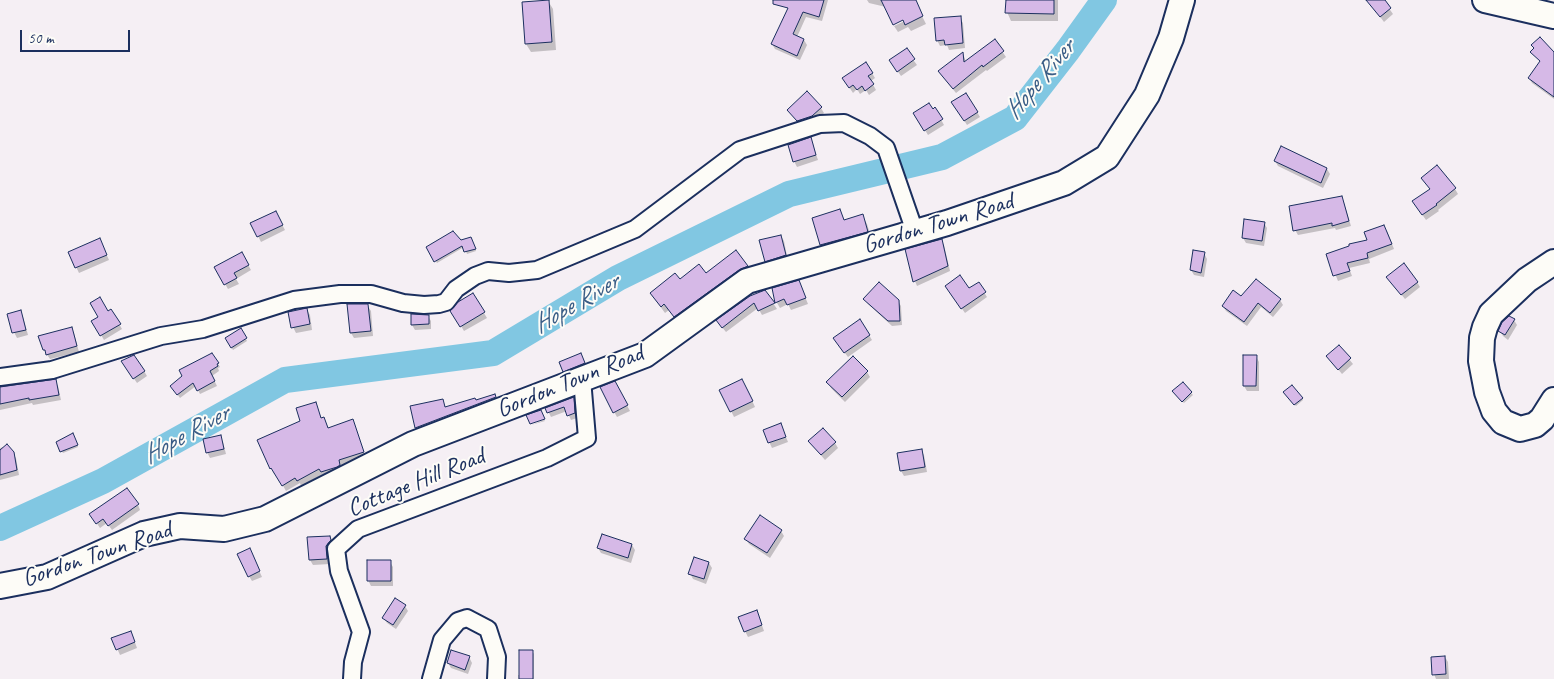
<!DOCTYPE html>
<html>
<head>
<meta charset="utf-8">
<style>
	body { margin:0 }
	#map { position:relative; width:1554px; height:679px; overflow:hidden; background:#f5eff4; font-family:Caveat,sans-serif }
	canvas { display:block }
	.scale { position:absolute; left:20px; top:30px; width:110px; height:22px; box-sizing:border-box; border:2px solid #1b2f5e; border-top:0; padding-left:6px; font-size:15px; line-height:18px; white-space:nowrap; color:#1b2f5e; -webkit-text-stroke:4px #fdfcf7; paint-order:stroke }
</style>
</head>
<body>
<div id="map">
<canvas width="1554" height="679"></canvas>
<div class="scale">50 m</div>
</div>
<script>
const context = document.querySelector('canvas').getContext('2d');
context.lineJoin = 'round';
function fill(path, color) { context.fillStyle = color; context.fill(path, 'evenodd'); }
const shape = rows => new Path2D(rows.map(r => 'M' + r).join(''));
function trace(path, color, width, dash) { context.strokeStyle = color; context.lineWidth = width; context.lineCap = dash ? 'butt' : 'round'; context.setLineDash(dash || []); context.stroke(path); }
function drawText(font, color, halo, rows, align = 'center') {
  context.font = font + ' Caveat,sans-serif'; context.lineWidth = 4; context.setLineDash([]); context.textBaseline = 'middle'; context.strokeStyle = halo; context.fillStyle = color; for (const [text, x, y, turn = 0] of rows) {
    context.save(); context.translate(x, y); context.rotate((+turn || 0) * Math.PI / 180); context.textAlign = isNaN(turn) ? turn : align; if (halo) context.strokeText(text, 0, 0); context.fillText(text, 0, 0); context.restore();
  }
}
const shadow = shape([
	[793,0,828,0,822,21,806,17,797,37,804,40,807,45,800,60,775,49,772,44],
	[867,0,914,0,926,24,911,31,908,27,898,32,894,26,909,19,886,7,869,3],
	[1007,0,1058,0,1058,21,1011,21,1007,12],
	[1372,0,1383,0,1393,14,1384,22,1369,2],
	[548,1,553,9,556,50,531,52,526,44],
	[960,18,963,23,965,48,949,50,947,45,940,46,937,40],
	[995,41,1006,57,987,71,986,70,956,93,943,77,963,54,966,62],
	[906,50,917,65,901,76,894,66],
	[1554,66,1554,99,1532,83,1529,78],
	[872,73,875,78,871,81,876,90,869,95,866,90,860,94,857,89,853,93,847,84],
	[821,108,824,113,815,121,801,126,788,110],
	[956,108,977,112,980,117,967,125],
	[935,109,944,125,928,135,915,114],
	[811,139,818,160,797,167,794,161],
	[1281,148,1327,169,1330,174,1323,188,1278,166,1275,161],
	[1455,189,1458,194,1438,210,1439,211,1426,220,1417,207,1431,190],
	[1341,197,1344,203,1351,226,1336,230,1335,228,1298,235,1295,230],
	[840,211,845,221,862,215,867,224,872,240,826,253,821,245,813,219],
	[278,217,285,230,261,242,252,224],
	[1264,223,1267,228,1264,246,1246,243,1243,238],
	[1387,231,1394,249,1369,259,1370,263,1349,268,1352,276,1338,281,1327,254,1369,240],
	[781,236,784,241,788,261,769,266,766,261],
	[472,240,476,251,467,254,464,247,437,263,427,247],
	[941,240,944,245,950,271,917,286,915,281],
	[102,245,109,260,79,273,69,252],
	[736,252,751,274,679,323,669,310,665,313,651,294,680,280,706,275],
	[241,253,251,270,236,279,239,284,228,289,216,268],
	[1204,253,1207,259,1204,277,1194,275,1191,270],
	[1391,282,1417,282,1420,287,1405,299],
	[978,283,987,297,965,313,949,290,969,290],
	[801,287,808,304,791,310,788,304,780,308,777,303,773,289],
	[765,291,777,309,762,315,758,308,726,332,721,326],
	[473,295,487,318,464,331,452,311],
	[1242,298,1280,300,1283,305,1273,317,1261,307,1247,326,1226,311,1223,306],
	[865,299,898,301,901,306,902,325,892,326,868,304],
	[367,305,371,311,373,336,354,338,351,333],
	[111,310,122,329,104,340,93,321],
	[307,310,310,315,312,330,296,333,293,327],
	[20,312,23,317,28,335,17,338,14,332],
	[428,316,431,321,431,329,415,330,412,325],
	[1514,320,1517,325,1508,340,1503,336,1500,331],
	[71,328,74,333,79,352,50,359,44,350],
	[241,330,247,341,233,350,226,339],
	[869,335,872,340,848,357,838,344],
	[1339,347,1353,364,1342,374,1328,357],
	[212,355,220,367,218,368,219,371,212,376,217,386,200,394,196,386,180,398,174,390],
	[1256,356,1259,362,1259,391,1247,391,1244,386],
	[853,358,867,372,870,377,845,402,831,388,828,382],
	[583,360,587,369,567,376,564,371],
	[126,367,144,371,147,376,137,383],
	[55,381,58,386,61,400,33,405,32,403,0,410,0,388],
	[615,383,630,411,617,417,601,388],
	[1183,384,1193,395,1184,403,1175,394],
	[745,385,755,407,734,417,721,390],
	[494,395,497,400,419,432,416,428,412,407,442,400,446,408],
	[1286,395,1302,398,1303,400,1296,406],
	[573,399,575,403,577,418,571,420,567,411,551,417,547,409],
	[315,404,322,419,324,418,329,429,352,421,366,458,341,466,343,471,325,478,323,474,301,486,300,483,286,491,276,473,274,474,271,468],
	[544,420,545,421,531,425],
	[781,425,788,442,772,448,764,431],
	[74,437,78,447,63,453,57,442],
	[220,437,223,442,226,454,210,458,207,452],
	[835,443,838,448,825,460,813,446],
	[7,446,16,458,19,475,0,480,0,448],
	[921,450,924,455,927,472,904,476,901,471],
	[138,505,140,510,112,530,107,523,100,528,94,519],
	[781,531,784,536,770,558,749,544,746,539],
	[330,537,333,542,329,552,330,564,313,565,310,560,309,539],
	[632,545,635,550,631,563,601,553,598,548],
	[252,555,262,577,252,581,249,576],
	[390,562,393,567,393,586,371,586,368,580],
	[709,563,712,568,706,584,693,579,690,573],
	[405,606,408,611,396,629,387,623,384,618],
	[759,617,764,631,748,637,745,631],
	[133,637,137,648,120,655,113,639],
	[532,651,534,654,534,679,518,679,518,675,520,675],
	[469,657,472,663,468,674,451,668,448,663],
	[1445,657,1448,662,1449,679,1436,679,1434,674]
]);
const river = shape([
	[0,528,103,481,285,380,493,353,618,278,789,194,942,157,1015,118,1068,50,1104,0]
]);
const building = shape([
	[549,0,552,42,525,44,522,2,549,0],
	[773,0,824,0,819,17,803,12,793,34,804,39,797,56,771,44,788,8,773,4,773,0],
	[881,0,916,0,923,16,905,25,903,20,893,25,881,0],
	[1006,0,1054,0,1054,14,1005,13,1006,0],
	[1366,0,1385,0,1391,8,1380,17,1366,0],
	[961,16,963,43,945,45,944,40,936,41,934,18,961,16],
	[1540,37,1554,52,1554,97,1528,78,1540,61,1530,52,1534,48,1531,45,1540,37],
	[995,39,1004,51,983,67,982,65,953,89,938,71,963,52,964,62,995,39],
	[907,48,915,59,897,72,889,60,907,48],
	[866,62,873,73,868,76,874,84,865,91,862,86,857,90,853,85,849,88,842,78,866,62],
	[807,91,822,107,812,116,797,121,787,110,807,91],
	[966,93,978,112,964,121,951,102,966,93],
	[929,103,933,109,935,107,943,119,924,131,913,113,929,103],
	[811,137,816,155,793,162,788,145,811,137],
	[1281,146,1327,168,1321,183,1274,161,1281,146],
	[1437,165,1456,188,1436,204,1437,205,1422,215,1412,201,1430,189,1421,178,1437,165],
	[1342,196,1349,221,1332,226,1332,223,1293,231,1289,206,1342,196],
	[840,209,844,220,863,214,868,232,820,245,812,218,840,209],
	[276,211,283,225,257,237,250,223,276,211],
	[1244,219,1265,222,1262,241,1242,238,1244,219],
	[1384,225,1392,244,1367,253,1368,258,1347,263,1350,271,1333,276,1326,254,1349,246,1349,244,1367,240,1364,232,1384,225],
	[453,231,461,240,471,237,476,249,464,252,462,246,434,262,426,247,453,231],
	[781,235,786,255,765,262,759,240,781,235],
	[100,238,107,255,75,268,68,252,100,238],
	[942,239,948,266,913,282,905,249,942,239],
	[736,250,748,266,739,270,674,317,664,304,661,307,650,293,675,273,680,279,699,264,706,273,736,250],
	[1193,250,1205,252,1201,273,1190,270,1193,250],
	[242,252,249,265,234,273,237,278,224,285,214,267,242,252],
	[1404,263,1418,282,1401,295,1386,277,1404,263],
	[960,275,969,288,979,282,986,292,961,309,945,286,960,275],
	[1256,279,1281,299,1270,313,1258,303,1244,322,1222,306,1233,290,1241,296,1256,279],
	[799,280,806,298,787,305,784,299,775,303,772,288,799,280],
	[879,282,899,300,900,321,888,321,863,299,879,282],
	[765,290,775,303,758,311,754,303,722,328,716,320,750,296,765,290],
	[473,293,485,312,460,327,450,311,458,302,473,293],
	[100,297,108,311,111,309,121,324,100,336,91,321,98,317,90,303,100,297],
	[347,304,368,304,371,331,350,333,347,304],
	[307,308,310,324,291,328,288,312,307,308],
	[21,310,26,330,12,333,7,314,21,310],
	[411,314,429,315,429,324,411,325,411,314],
	[1509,316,1515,319,1505,335,1498,331,1502,322,1509,316],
	[860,319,870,335,844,353,833,338,860,319],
	[72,327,77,346,46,355,45,350,43,350,38,336,72,327],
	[241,328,247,338,231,348,225,338,241,328],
	[1339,345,1351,358,1338,370,1326,356,1339,345],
	[212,353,219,363,217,364,218,366,210,371,215,381,197,391,193,383,177,395,170,386,182,376,179,370,212,353],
	[581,353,585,363,563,372,559,362,581,353],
	[134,355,145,371,133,379,121,361,134,355],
	[1243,355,1257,355,1256,386,1243,386,1243,355],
	[853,356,868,371,842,397,826,382,853,356],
	[56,379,59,395,29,400,29,398,0,404,0,387,56,379],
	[742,379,753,401,730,412,719,390,742,379],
	[615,381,628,405,613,413,600,387,615,381],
	[1183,382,1192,392,1182,402,1172,391,1183,382],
	[1292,385,1303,398,1294,405,1283,392,1292,385],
	[495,394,496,397,415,428,410,406,443,399,445,407,475,398,476,400,495,394],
	[574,397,575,413,567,416,564,407,547,413,545,408,574,397],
	[316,402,321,418,324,417,328,428,353,419,364,452,339,460,340,465,337,467,321,472,319,469,297,481,295,478,282,486,271,468,270,469,257,440,300,421,296,408,316,402],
	[541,410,545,419,530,424,526,415,541,410],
	[781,423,786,437,768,443,763,430,781,423],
	[823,428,836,442,821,455,808,441,823,428],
	[73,433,78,445,60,452,56,442,73,433],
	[221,435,224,449,206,453,203,439,221,435],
	[7,444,14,452,17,470,0,475,0,450,7,444],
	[922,449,925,467,900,471,897,453,922,449],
	[127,488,139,504,108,526,103,519,96,524,89,514,127,488],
	[760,515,782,530,767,553,744,539,760,515],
	[602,534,632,544,628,558,597,548,602,534],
	[330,536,331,540,326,546,327,559,309,560,307,537,330,536],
	[250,548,260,571,248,577,237,554,250,548],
	[694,557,709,562,704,579,688,574,694,557],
	[367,560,391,560,391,581,367,581,367,560],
	[395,598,406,605,393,625,382,618,395,598],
	[757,610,762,625,744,632,738,617,757,610],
	[131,631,135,642,116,650,111,638,131,631],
	[451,650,470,656,465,670,447,663,451,650],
	[519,650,533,650,533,679,519,679,519,650],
	[1445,656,1446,674,1432,675,1431,657,1445,656]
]);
const street = shape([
	[0,377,52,370,161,336,203,329,294,300,340,294,371,294,403,303,424,305,439,304,446,302,456,289,475,276,488,271,509,273,537,270,635,229,740,150,820,124,844,123,870,136,886,148,915,232],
	[352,679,353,662,361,632,339,571,336,549,358,529,547,458,587,438,582,379],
	[431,679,442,640,458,621,467,618,488,629,497,657,496,679]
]);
const secondary = shape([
	[1485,0,1554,16],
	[1554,262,1527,280,1491,314,1485,327,1482,338,1481,361,1487,392,1494,411,1503,422,1520,429,1535,425,1542,419,1554,400],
	[0,586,47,577,144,534,180,526,224,529,265,519,413,444,645,355,747,281,947,223,1064,183,1107,157,1147,95,1171,38,1182,0]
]);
const streetNames = [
	["Gordon Town Road",938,224,-17],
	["Gordon Town Road",570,382,-22],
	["Cottage Hill Road",416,483,-22],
	["Gordon Town Road",97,555,-19]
];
const waterNames = [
	["Hope River",1040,80,-50],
	["Hope River",576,304,-30],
	["Hope River",186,435,-29]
];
fill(shadow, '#0003');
trace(river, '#81c7e2', 26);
fill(building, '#d6b9e7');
trace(building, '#1b2f5e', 1);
trace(street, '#1b2f5e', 20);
trace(secondary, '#1b2f5e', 28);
trace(street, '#fdfcf7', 16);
trace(secondary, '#fdfcf7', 24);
drawText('25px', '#1b2f5e', '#fdfcf7', streetNames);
drawText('italic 26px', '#3a5d86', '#fdfcf7', waterNames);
</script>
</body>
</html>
